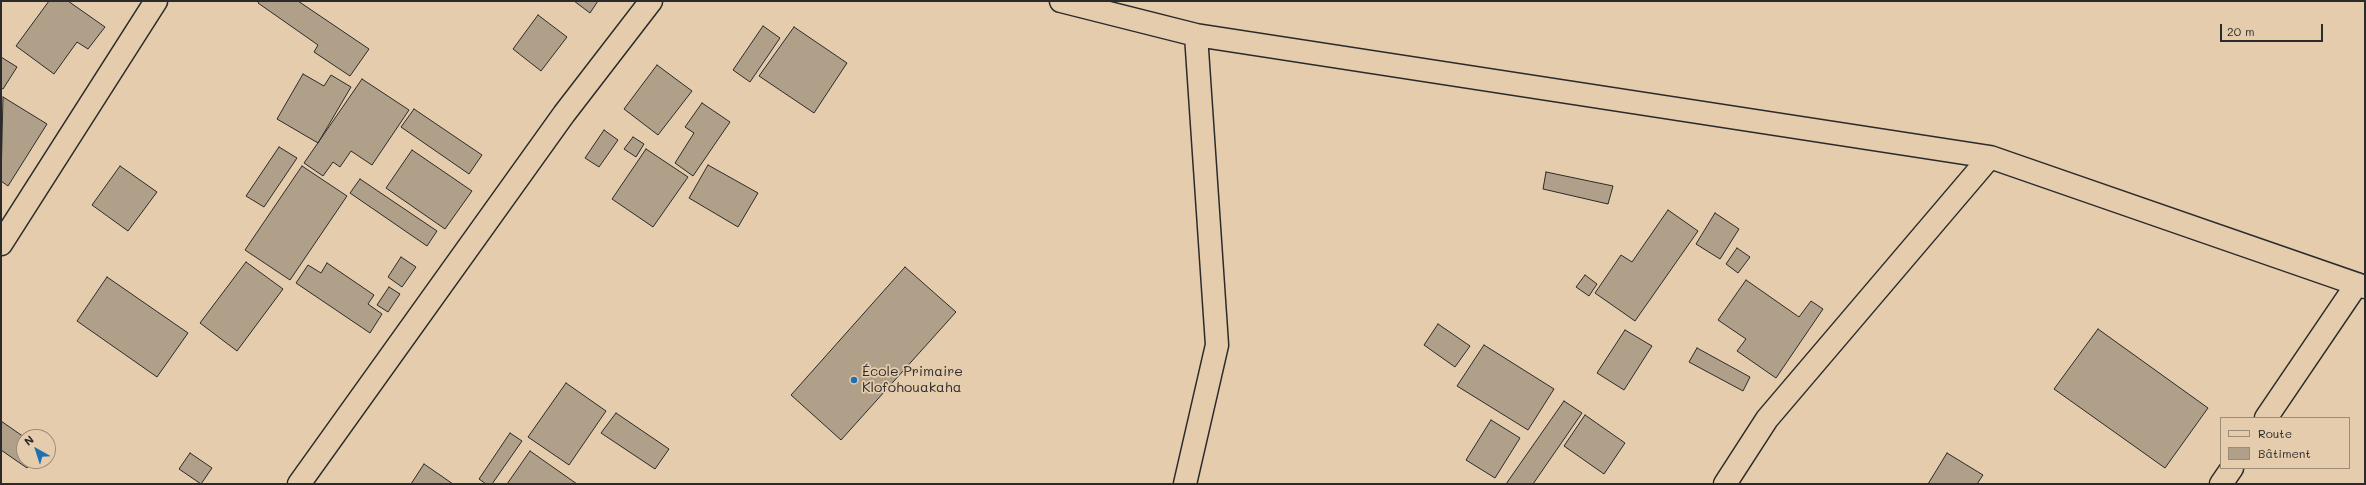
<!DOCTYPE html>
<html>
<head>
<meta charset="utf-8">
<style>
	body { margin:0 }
	#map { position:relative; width:2366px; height:485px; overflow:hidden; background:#e5ccad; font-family:Mali,sans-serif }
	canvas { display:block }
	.frame { position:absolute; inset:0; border:2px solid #2b2b2b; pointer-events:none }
	.legend { position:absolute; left:2220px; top:417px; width:130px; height:52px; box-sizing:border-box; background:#e5ccad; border:1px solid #9b8c79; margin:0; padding:5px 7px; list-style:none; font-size:12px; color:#2b2b2b }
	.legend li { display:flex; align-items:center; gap:8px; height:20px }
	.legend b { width:20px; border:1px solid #9b8c79 }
	.north { position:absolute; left:16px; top:429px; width:40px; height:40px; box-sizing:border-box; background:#e5ccad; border:1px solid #9b8c79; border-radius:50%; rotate:321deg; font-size:11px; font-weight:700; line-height:16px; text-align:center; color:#2b2b2b }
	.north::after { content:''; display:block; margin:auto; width:14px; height:18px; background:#1f6fb2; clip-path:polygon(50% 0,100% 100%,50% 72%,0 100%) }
	.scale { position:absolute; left:2220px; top:24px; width:103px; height:18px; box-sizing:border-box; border:2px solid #2b2b2b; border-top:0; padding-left:5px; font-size:12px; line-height:14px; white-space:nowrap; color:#2b2b2b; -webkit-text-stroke:3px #e5ccad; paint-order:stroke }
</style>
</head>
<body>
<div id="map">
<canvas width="2366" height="485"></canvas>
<div class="frame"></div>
<ul class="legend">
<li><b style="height:5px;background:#e5ccad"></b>Route</li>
<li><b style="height:11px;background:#b1a089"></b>Bâtiment</li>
</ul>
<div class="north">N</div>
<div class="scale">20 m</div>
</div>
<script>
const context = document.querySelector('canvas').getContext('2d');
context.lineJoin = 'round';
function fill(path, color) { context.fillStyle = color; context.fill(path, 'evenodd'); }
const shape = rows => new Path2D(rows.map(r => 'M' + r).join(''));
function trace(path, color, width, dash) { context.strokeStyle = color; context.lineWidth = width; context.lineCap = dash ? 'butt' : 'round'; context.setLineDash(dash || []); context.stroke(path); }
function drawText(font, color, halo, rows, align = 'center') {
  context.font = font + ' Mali,sans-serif'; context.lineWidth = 3.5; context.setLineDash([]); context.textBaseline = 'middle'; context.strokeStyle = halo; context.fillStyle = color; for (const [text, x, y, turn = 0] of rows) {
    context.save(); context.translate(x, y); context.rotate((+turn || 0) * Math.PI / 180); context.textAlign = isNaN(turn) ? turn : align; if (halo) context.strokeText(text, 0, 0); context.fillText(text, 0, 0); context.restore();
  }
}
const building = shape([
	[49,1,68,1,105,27,88,49,77,42,54,74,16,46,49,1],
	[259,1,298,1,369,49,350,76,314,52,318,45,258,3,259,1],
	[574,1,598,1,590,13,574,1],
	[538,15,567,37,541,71,513,49,538,15],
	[763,26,780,38,750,82,733,70,763,26],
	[794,27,847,63,814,113,759,76,794,27],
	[1,57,17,67,3,89,1,88,1,57],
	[657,65,692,91,658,135,624,109,657,65],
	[303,74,324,86,331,75,351,87,318,143,277,119,303,74],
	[362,79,409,110,372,165,351,151,340,167,333,162,323,176,304,163,362,79],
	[3,97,47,124,8,186,1,181,3,97],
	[702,103,730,122,693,176,675,163,694,133,685,127,702,103],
	[414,109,482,155,469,174,401,127,414,109],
	[604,130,618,140,599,167,585,158,604,130],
	[633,137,644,144,636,157,624,149,633,137],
	[279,147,297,158,264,207,246,196,279,147],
	[646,149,688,177,653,227,612,199,646,149],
	[412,150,472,191,445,229,386,188,412,150],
	[708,165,758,193,738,227,689,198,708,165],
	[120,166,157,192,128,231,92,205,120,166],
	[302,166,347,196,290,280,245,250,302,166],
	[1546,172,1613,186,1608,204,1543,189,1546,172],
	[360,179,437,231,427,246,350,193,360,179],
	[1668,210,1698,231,1635,321,1595,293,1621,255,1632,262,1668,210],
	[1715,213,1739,229,1720,259,1696,244,1715,213],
	[1737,248,1750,257,1738,273,1726,264,1737,248],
	[401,257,416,267,402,287,388,277,401,257],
	[246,262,283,289,237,351,200,323,246,262],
	[327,263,374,295,368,304,382,314,370,333,296,283,308,265,321,273,327,263],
	[905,267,956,312,841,440,791,395,905,267],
	[1585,275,1597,284,1589,296,1576,287,1585,275],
	[107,277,188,333,157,377,77,321,107,277],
	[1746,280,1799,317,1811,301,1823,309,1776,378,1737,351,1746,339,1718,320,1746,280],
	[389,287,400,294,388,312,377,305,389,287],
	[1438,324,1470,346,1455,367,1424,345,1438,324],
	[2098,329,2208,408,2165,468,2054,389,2098,329],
	[1625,330,1652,346,1624,390,1597,373,1625,330],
	[1484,345,1554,389,1528,430,1457,386,1484,345],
	[1697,348,1750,377,1743,391,1689,362,1697,348],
	[566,383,606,411,569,465,528,437,566,383],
	[1564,401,1582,413,1533,484,1506,484,1564,401],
	[616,413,669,449,655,469,601,433,616,413],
	[1585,415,1625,443,1604,474,1564,446,1585,415],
	[1491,420,1520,438,1495,478,1466,460,1491,420],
	[1,421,24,437,24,461,32,461,27,468,1,450,1,421],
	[510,433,522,441,492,484,486,484,479,479,510,433],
	[530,451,577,484,507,484,530,451],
	[190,453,212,468,201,484,179,469,190,453],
	[1947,453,1983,475,1977,484,1928,484,1947,453],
	[424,464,453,484,411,484,424,464]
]);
const minor = shape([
	[1061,1,1196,35,1990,157,2365,287],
	[1,244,156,1],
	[2266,418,2357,284],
	[299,484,564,114,651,1],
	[1185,484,1217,345,1196,35],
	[1725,484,1767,419,1990,157],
	[2221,484,2232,468]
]);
const markers = [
	[854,380,4,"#1f6fb2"]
];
const poiNames = [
	["École Primaire",862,372],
	["Klofohouakaha",862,388]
];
fill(building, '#b1a089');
trace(building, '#2b2b2b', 1);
trace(minor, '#2b2b2b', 25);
trace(minor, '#e5ccad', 22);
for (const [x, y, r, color] of markers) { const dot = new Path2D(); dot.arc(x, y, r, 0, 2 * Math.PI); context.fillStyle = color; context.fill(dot); trace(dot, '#e5ccad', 1.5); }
drawText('14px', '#2b2b2b', '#e5ccad', poiNames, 'left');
</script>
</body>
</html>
